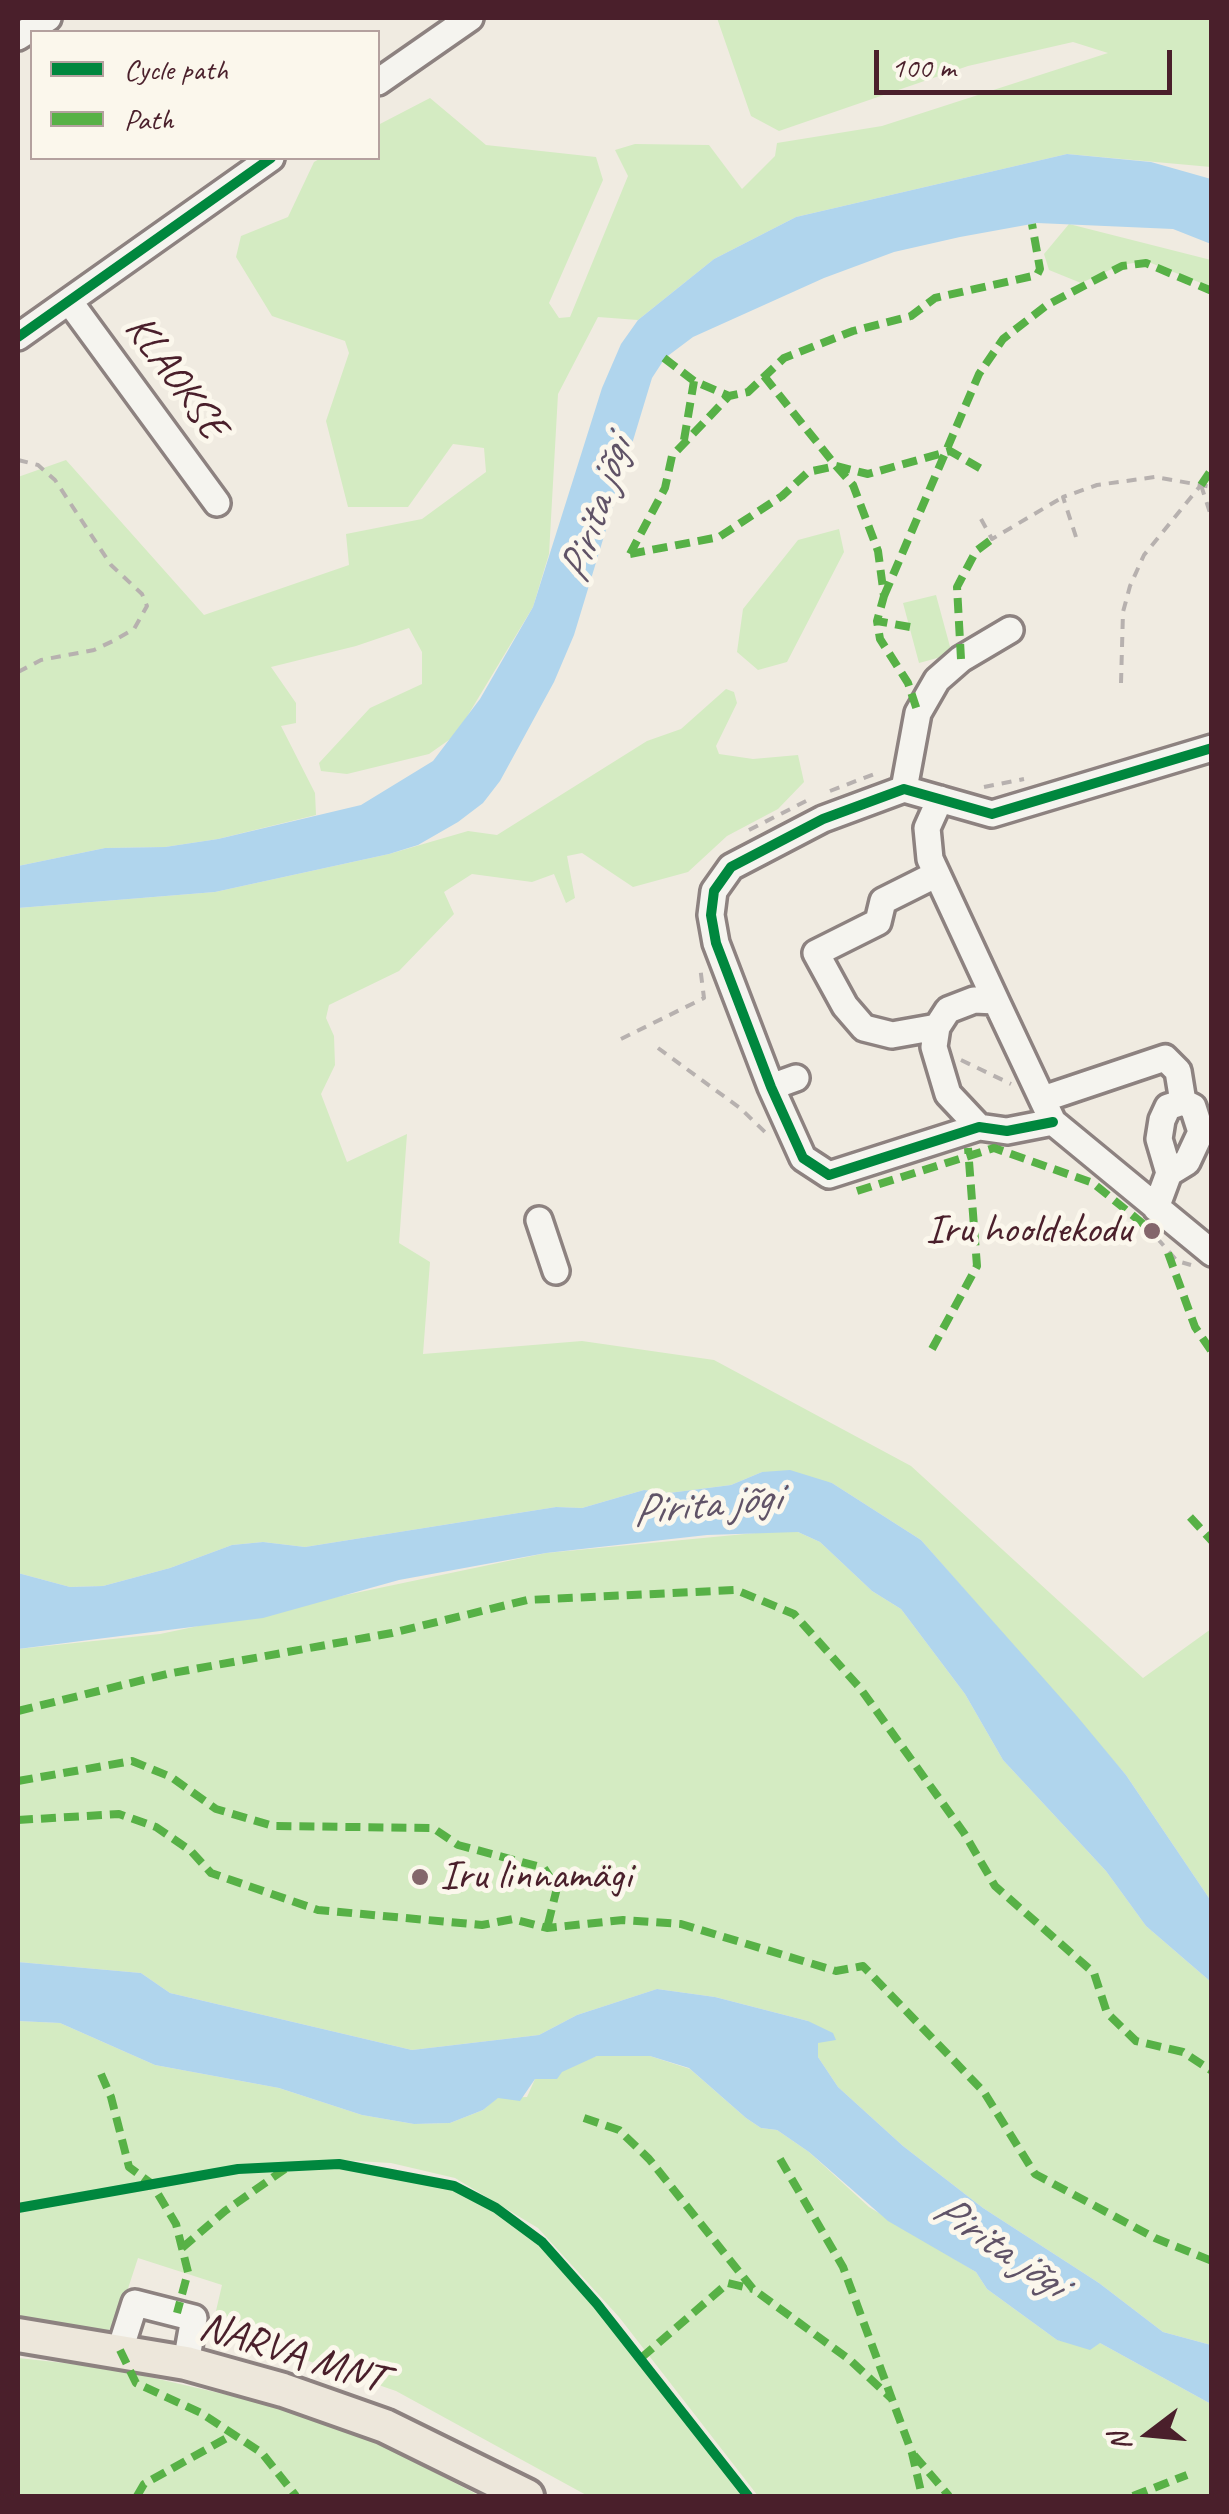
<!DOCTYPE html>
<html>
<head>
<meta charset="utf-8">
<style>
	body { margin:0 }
	#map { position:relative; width:1229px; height:2514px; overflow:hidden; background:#f0ebe1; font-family:Caveat,sans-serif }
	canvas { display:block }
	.frame { position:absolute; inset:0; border:20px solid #4a1f2b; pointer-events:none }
	.legend { position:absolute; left:30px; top:30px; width:350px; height:130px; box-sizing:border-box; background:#fbf7ec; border:2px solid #b4a19f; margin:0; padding:12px 18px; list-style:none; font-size:30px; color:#4a1f2b }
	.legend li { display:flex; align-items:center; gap:20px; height:50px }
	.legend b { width:50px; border:2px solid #b4a19f }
	.north { position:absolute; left:1099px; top:2384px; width:100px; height:100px; -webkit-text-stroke:8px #fbf7ec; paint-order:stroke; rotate:254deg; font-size:28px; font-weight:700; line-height:40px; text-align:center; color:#4a1f2b }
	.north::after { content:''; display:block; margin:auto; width:35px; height:45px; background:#4a1f2b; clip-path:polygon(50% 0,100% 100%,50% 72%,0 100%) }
	.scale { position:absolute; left:874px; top:50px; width:298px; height:45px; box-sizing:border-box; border:5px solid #4a1f2b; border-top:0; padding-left:12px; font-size:30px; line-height:35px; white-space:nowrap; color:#4a1f2b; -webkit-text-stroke:8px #fbf7ec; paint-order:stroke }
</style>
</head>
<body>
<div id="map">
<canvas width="1229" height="2514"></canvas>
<div class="frame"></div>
<ul class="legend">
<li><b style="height:12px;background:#00873e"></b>Cycle path</li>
<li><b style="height:12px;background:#57b146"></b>Path</li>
</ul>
<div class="north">N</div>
<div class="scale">100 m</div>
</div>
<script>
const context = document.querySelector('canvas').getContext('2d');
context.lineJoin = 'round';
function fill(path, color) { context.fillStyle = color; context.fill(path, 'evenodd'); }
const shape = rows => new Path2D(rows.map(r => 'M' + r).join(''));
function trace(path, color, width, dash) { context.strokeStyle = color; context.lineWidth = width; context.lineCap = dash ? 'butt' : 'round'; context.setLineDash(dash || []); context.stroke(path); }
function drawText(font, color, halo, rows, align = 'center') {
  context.font = font + ' Caveat,sans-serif'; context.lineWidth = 10; context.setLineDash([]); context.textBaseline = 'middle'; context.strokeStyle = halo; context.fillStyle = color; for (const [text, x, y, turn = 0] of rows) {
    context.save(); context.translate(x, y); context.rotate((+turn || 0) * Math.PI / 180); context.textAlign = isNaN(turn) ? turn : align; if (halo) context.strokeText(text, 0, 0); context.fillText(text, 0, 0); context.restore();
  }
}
const green = shape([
	[717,18,1211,18,1211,167,1067,154,796,217,714,259,638,320,598,317,558,394,549,554,533,607,456,735,429,754,347,774,321,771,319,763,370,708,422,684,422,652,409,628,356,646,271,667,296,703,296,723,281,726,315,793,316,815,218,839,165,847,105,848,18,866,18,477,66,460,204,615,349,565,346,534,422,519,486,472,484,448,453,444,408,507,348,507,326,421,349,353,345,341,272,316,236,257,241,236,288,217,314,162,321,158,378,158,378,125,430,98,486,145,596,157,603,180,549,303,559,318,570,317,628,176,615,150,635,144,709,145,742,189,775,156,777,143,882,126,1108,53,1073,42,968,66,779,131,751,116],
	[1069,224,1211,260,1211,287,1146,261,1121,265,1081,283,1049,270,1044,254],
	[839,529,844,552,787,662,758,670,737,652,743,609,798,540],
	[936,595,952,654,919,663,903,603],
	[726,689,734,692,737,703,716,746,719,754,753,759,798,755,804,782,778,809,727,836,688,872,633,887,582,853,567,856,575,898,566,903,554,874,532,882,472,874,444,892,454,914,399,971,329,1005,326,1018,334,1036,335,1065,321,1094,347,1162,407,1134,399,1243,430,1262,423,1354,582,1341,714,1360,911,1466,1143,1678,1211,1629,1211,1901,1126,1775,921,1540,832,1483,762,1472,731,1485,669,1493,644,1490,582,1508,556,1507,305,1547,263,1542,232,1545,170,1568,103,1586,70,1587,18,1573,18,908,215,892,389,854,468,831,497,835,647,741,681,729],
	[766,1532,798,1532,820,1542,872,1591,901,1609,965,1694,1003,1760,1106,1871,1146,1926,1211,1982,1211,2345,1163,2332,1099,2283,983,2208,903,2146,838,2087,818,2057,808,2021,715,1997,657,1989,577,2015,539,2035,412,2050,170,1993,141,1973,18,1962,18,1649,160,1634,546,1553],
	[18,2021,60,2023,155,2065,279,2088,362,2115,414,2124,450,2123,483,2110,497,2098,527,2097,535,2079,597,2056,650,2056,690,2069,746,2118,761,2128,777,2130,809,2152,869,2207,976,2272,987,2289,1057,2340,1100,2343,1211,2404,1211,2496,758,2496,619,2317,538,2228,455,2178,391,2163,337,2160,454,2186,496,2208,542,2242,597,2304,748,2496,588,2496,396,2391,212,2328,222,2285,138,2258,121,2310,109,2330,18,2323],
	[18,2358,110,2368,333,2419,480,2496,18,2496]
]);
const water = shape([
	[1067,154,1151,162,1211,179,1211,244,1173,229,1037,223,960,237,894,252,824,278,693,337,665,358,652,378,574,635,554,682,500,781,483,803,458,822,418,845,389,854,215,892,18,908,18,866,105,848,165,847,218,839,361,805,433,761,480,699,533,607,602,388,621,344,638,320,714,259,796,217],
	[790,1470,832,1483,921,1540,1076,1715,1126,1775,1211,1901,1211,1982,1146,1926,1106,1871,1003,1760,965,1694,901,1609,872,1591,820,1542,798,1532,707,1535,546,1553,399,1580,263,1618,18,1649,18,1573,70,1587,103,1586,170,1568,232,1545,263,1542,305,1547,556,1507,582,1508,644,1490,669,1493,731,1485,762,1472],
	[18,1962,141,1973,170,1993,412,2050,539,2035,577,2015,657,1989,715,1997,808,2021,833,2033,836,2040,818,2043,818,2057,838,2087,903,2146,983,2208,1099,2283,1163,2332,1211,2345,1211,2404,1100,2343,1090,2350,1057,2340,987,2289,976,2272,888,2221,809,2152,777,2130,761,2128,746,2118,689,2068,650,2056,597,2056,562,2072,557,2079,535,2079,520,2101,498,2098,483,2110,450,2123,414,2124,362,2115,279,2088,155,2065,60,2023,18,2021]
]);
const path = shape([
	[18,460,38,465,55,480,111,565,142,594,147,606,134,629,113,641,94,650,41,660,18,672],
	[1201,485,1212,519],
	[981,519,992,539,1063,497],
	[1076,537,1063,497,1097,485,1155,477,1212,487],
	[1121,683,1123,612,1130,586,1144,555,1201,485],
	[984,787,1024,779],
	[830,791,877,773],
	[749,830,812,798],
	[621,1039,704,998,700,966],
	[658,1048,740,1108,766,1133],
	[961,1060,1011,1084],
	[1157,1238,1177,1261,1191,1265]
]);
const minor = shape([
	[18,37,48,18],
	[378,82,470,18],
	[69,301,217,503],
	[18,337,271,158],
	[904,789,918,713,937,680,961,659,1010,630],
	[940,799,927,828,930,859,996,1001],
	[937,874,883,901,878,922,816,953,845,1006,864,1028,892,1035,937,1027],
	[771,1087,796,1078],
	[1043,1099,1165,1058,1178,1071,1183,1102],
	[1053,1122,1007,1131,979,1127,829,1175,803,1158,771,1087,716,943,711,915,714,891,731,867,823,819,904,789,992,814,1212,748],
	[979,1127,948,1094,934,1047,937,1027,948,1010,974,1000,996,1001,1053,1122,1212,1253],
	[1156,1208,1169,1173,1187,1162,1201,1132,1193,1107,1183,1102,1168,1107,1162,1120,1159,1139,1169,1173],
	[539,1220,556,1271],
	[120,2350,135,2303,194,2318,186,2363]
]);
const major = shape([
	[18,2335,186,2363,283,2390,385,2426,527,2496]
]);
const quiet = shape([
	[664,358,694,381,729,396],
	[764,376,836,466,868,474,950,451,985,471],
	[684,440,694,381],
	[1201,485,1212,469],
	[630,554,665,488,672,456,729,396,748,392,784,358,853,331,911,316,935,298,1037,275,1040,269,1032,224],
	[630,554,719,537,782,496,808,472,836,466,853,485,878,551,884,596,877,621],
	[884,596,979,374,1003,339,1047,305,1122,266,1146,263,1212,291],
	[910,627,877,621,880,639,908,683,918,713],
	[961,659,957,587,976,551,992,539],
	[857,1191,994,1148,1093,1183,1152,1231],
	[1168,1253,1195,1327,1212,1352],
	[932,1349,977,1266,968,1148],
	[1190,1517,1212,1541],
	[18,1711,167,1674,392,1633,527,1600,736,1590,794,1614,860,1688,964,1833,995,1886,1094,1973,1107,2013,1136,2041,1183,2052,1212,2071],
	[18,1781,132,1761,171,1777,216,1809,273,1826,433,1828,458,1845,544,1868,557,1888,547,1928],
	[18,1820,119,1814,156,1827,191,1851,211,1873,318,1910,482,1925,513,1919,547,1928,623,1920,681,1924,836,1971,863,1966,984,2092,1035,2174,1155,2238,1212,2261],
	[101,2074,111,2097,129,2167,152,2184,176,2224,188,2272,177,2313],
	[584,2118,619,2130,649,2159,753,2289,850,2360,891,2398],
	[780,2159,843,2267,912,2453,922,2496],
	[182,2248,225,2211,285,2169],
	[120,2350,136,2383,201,2413,262,2453,296,2496],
	[641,2358,728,2283,753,2289],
	[914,2455,949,2496],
	[137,2496,144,2484,234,2434],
	[1133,2496,1187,2475]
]);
const cycleway = shape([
	[18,337,271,158],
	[1053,1122,1007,1131,979,1127,829,1175,803,1158,771,1087,716,943,711,915,714,891,731,867,823,819,904,789,992,814,1212,748],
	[18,2208,238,2169,339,2164,454,2186,496,2208,542,2242,597,2304,748,2496]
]);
const markers = [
	[1152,1231,10,"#84666b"],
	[420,1877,10,"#84666b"]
];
const streetNames = [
	["KLAOKSE",175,378,54],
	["NARVA MNT",292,2354,17]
];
const poiNames = [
	["Iru hooldekodu",1132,1231],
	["Iru linnamägi",440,1877,"left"]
];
const waterNames = [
	["Pirita jõgi",597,511,-72],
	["Pirita jõgi",706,1506,-6],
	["Pirita jõgi",999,2247,34]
];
fill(green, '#d4ebc2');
fill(water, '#b0d5ed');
trace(minor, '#8d8280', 32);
trace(major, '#8d8280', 40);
trace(path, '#b7b1af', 4, [10, 8]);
trace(minor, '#f5f4ef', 25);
trace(major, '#ede7db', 32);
trace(quiet, '#57b146', 8, [15, 8]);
trace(cycleway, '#00873e', 10);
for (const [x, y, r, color] of markers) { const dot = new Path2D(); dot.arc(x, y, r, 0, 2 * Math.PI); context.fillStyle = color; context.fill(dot); trace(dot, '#fbf7ec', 4); }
drawText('42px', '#4a1f2b', '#fbf7ec', streetNames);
drawText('42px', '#4a1f2b', '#fbf7ec', poiNames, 'right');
drawText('italic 45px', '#605367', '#fbf7ec', waterNames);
</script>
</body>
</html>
